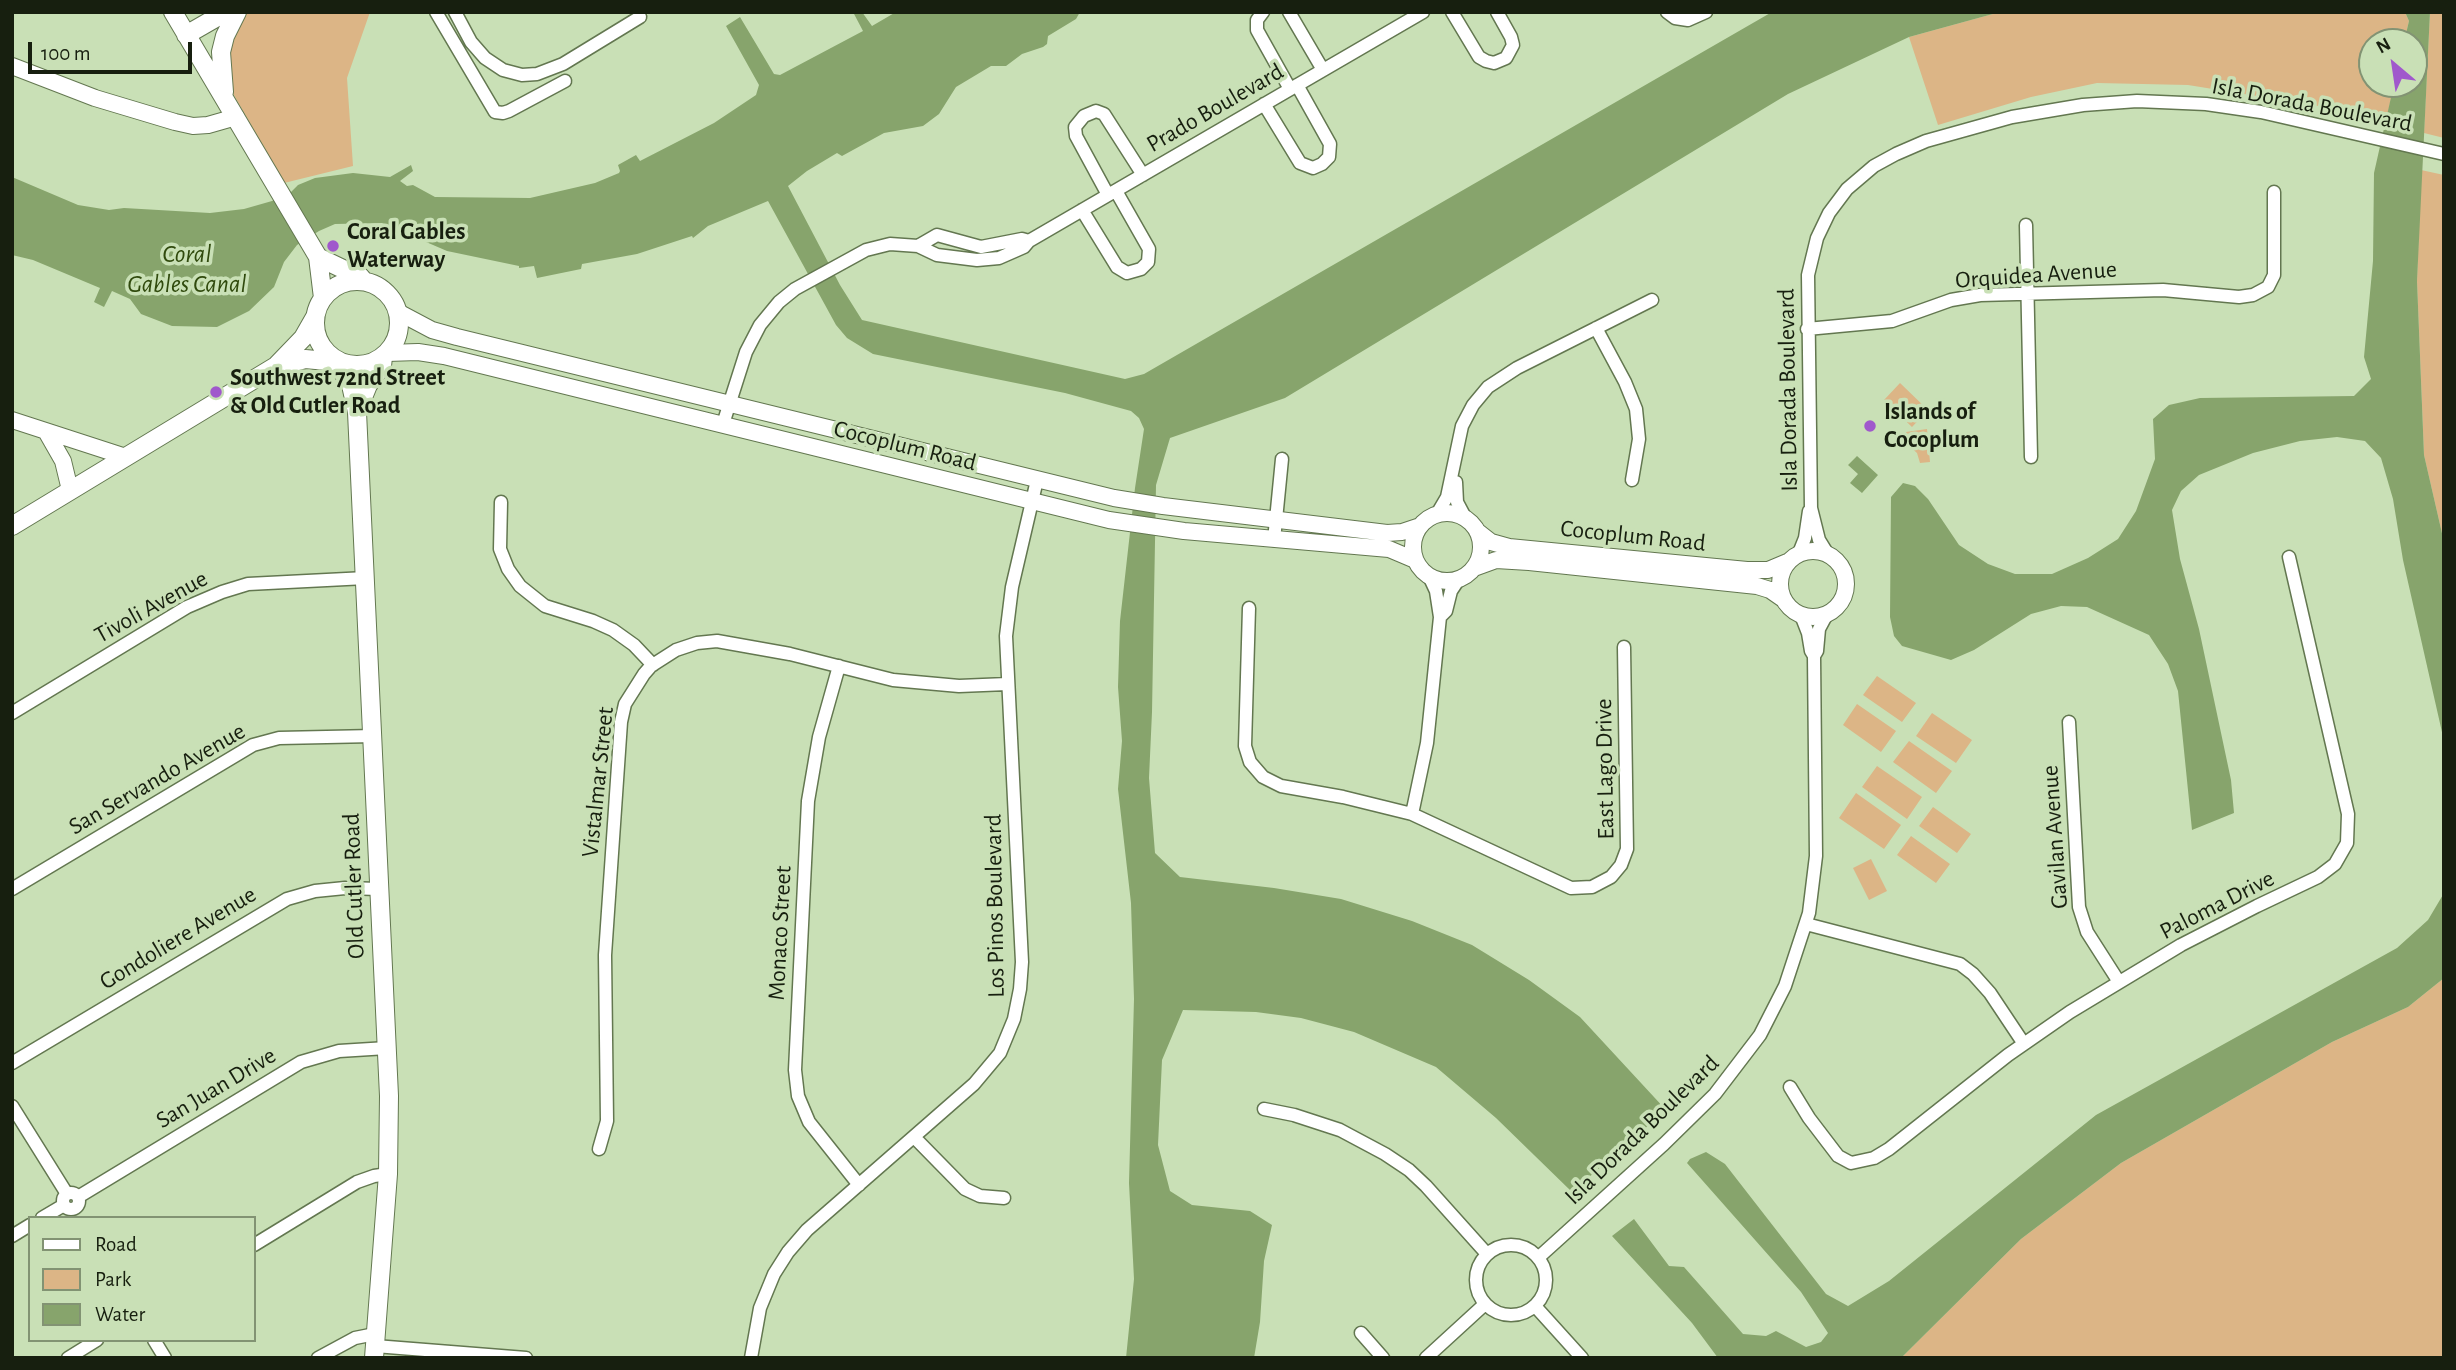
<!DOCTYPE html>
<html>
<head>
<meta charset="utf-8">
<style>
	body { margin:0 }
	#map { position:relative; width:2456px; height:1370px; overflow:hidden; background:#c9e0b6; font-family:"Alegreya Sans",sans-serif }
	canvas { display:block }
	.frame { position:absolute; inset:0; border:14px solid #171f0f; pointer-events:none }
	.legend { position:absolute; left:28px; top:1216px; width:228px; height:126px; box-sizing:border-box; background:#c9e0b6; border:2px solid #829373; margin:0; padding:9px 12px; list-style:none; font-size:21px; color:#171f0f }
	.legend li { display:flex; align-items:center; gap:14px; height:35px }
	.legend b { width:35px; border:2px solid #829373 }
	.north { position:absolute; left:2358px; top:28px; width:70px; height:70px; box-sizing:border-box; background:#c9e0b6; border:2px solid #829373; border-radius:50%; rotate:331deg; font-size:19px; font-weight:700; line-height:28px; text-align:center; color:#171f0f }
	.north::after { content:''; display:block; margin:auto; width:24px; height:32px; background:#a058cc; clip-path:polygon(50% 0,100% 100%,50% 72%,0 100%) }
	.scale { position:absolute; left:28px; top:42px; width:164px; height:32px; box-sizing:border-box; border:4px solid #171f0f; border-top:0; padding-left:9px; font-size:21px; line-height:24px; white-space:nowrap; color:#171f0f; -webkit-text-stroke:5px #c9e0b6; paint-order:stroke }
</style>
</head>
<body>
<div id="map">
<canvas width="2456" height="1370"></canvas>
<div class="frame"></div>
<ul class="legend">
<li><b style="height:9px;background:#fff"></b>Road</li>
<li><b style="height:19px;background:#dcb586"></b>Park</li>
<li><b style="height:19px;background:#87a46c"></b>Water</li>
</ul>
<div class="north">N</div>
<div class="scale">100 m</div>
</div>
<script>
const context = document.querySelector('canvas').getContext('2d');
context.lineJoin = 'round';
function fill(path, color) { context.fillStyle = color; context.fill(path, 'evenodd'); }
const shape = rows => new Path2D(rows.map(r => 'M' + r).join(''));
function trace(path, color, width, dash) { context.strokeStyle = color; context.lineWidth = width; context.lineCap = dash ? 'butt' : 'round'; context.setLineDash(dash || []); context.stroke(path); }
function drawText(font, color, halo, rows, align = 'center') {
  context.font = font + ' "Alegreya Sans",sans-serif'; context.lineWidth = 7; context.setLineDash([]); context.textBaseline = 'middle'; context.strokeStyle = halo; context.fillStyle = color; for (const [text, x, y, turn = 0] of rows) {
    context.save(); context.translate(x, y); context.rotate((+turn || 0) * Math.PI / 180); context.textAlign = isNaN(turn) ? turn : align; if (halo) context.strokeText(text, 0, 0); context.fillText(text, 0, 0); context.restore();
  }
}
const green = shape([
	[246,12,370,12,347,78,353,166,284,183,231,90,225,72,234,26],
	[2000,12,2405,12,2409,21,2404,42,2372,42,2372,84,2394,84,2387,117,2188,85,2097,83,2031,97,1938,125,1909,37],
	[2430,12,2444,12,2444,138,2424,133],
	[2421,170,2444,175,2444,542,2424,455,2417,281],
	[1900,383,1928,410,1912,427,1884,400],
	[1927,429,1930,462,1920,463,1917,453,1907,444,1906,432],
	[1877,676,1916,703,1902,722,1863,695],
	[1857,704,1896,731,1881,752,1843,725],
	[1932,713,1972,740,1956,763,1916,736],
	[1909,741,1952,771,1936,793,1893,762],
	[1877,766,1922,797,1907,819,1862,787],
	[1856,793,1901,825,1884,849,1839,818],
	[1933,807,1971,834,1957,853,1919,826],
	[1911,836,1950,864,1936,883,1897,855],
	[1871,859,1887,891,1869,900,1853,868],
	[2444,978,2444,1358,1901,1358,2021,1239,2121,1163,2332,1042,2408,1007]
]);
const water = shape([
	[853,12,862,12,872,26,896,12,1080,12,1076,19,1048,36,1047,44,1043,47,1022,54,1006,66,991,66,956,87,939,114,923,126,884,133,842,156,837,153,807,171,788,186,840,285,862,320,1125,379,1144,374,1772,12,2000,12,1909,37,1788,94,1285,398,1170,438,1156,485,1152,712,1149,778,1155,853,1180,877,1274,888,1341,899,1412,921,1472,945,1529,980,1580,1017,1666,1110,1572,1192,1496,1118,1436,1067,1354,1032,1301,1018,1256,1012,1183,1010,1162,1060,1158,1145,1170,1191,1192,1205,1250,1211,1272,1225,1264,1261,1260,1322,1254,1358,1126,1358,1134,1279,1129,1183,1134,999,1131,903,1118,789,1122,741,1118,687,1120,621,1135,488,1144,429,1139,418,1131,411,1065,393,873,354,847,338,836,325,768,201,708,226,693,238,692,236,637,254,582,264,581,269,537,278,534,266,519,268,519,266,447,251,382,223,335,224,319,231,297,245,284,262,274,287,249,311,217,327,172,326,141,314,130,299,112,291,104,307,94,302,100,288,33,260,12,255,12,177,78,205,109,210,124,208,210,213,244,209,272,201,291,192,298,185,315,178,353,173,390,177,411,165,413,171,400,181,407,186,413,185,435,197,530,198,595,183,619,173,620,171,618,165,636,155,640,161,714,123,756,95,759,85,726,26,740,17,774,74,780,75,863,31],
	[2405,12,2430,12,2417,281,2424,455,2444,542,2444,741,2403,560,2393,499,2381,458,2365,441,2337,437,2300,441,2253,453,2199,475,2181,491,2172,510,2180,559,2199,629,2231,780,2234,813,2192,830,2178,691,2168,664,2149,635,2087,607,2061,606,2031,614,1974,650,1951,660,1902,646,1894,636,1890,617,1891,497,1903,483,1915,486,1928,499,1959,545,1988,564,2015,574,2052,574,2088,558,2118,539,2136,511,2155,459,2153,419,2169,405,2200,398,2354,396,2371,379,2364,357,2373,261,2374,173,2394,84,2414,84,2414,42,2404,42,2409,21],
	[1857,456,1878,475,1862,493,1850,483,1858,474,1848,465],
	[2444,893,2444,978,2408,1007,2332,1042,2121,1163,2021,1239,1901,1358,1718,1358,1692,1323,1612,1236,1634,1219,1669,1266,1684,1267,1743,1334,1766,1336,1776,1331,1806,1347,1821,1342,1828,1333,1801,1292,1687,1163,1690,1159,1706,1152,1725,1164,1826,1294,1848,1306,1889,1281,2096,1115,2397,948,2428,920]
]);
const minor = shape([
	[436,12,495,112,503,113,509,111,565,81],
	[455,12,471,42,485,58,503,70,522,75,537,74,563,64,640,17],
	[1263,12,1257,20,1257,30,1290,89],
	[1289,12,1323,70],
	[1452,12,1479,57,1486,61,1494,63,1506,58,1513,45,1511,37,1497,12],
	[1667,12,1675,18,1688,20,1706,12],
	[1264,104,1300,163,1313,168,1322,164,1329,157,1330,144,1297,85],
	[1108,195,1076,136,1075,127,1084,116,1096,111,1104,114,1143,175],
	[1082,210,1117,267,1127,273,1141,269,1148,262,1149,249,1116,191],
	[2026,225,2031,457],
	[1029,241,1022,239,981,247,937,235,918,246,937,255,977,260,999,258,1015,251,1024,247,1029,241,1423,12],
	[1596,328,1625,382,1636,409,1639,439,1632,480],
	[1807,329,1892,321,1951,300,1980,295,2163,290,2239,297,2253,295,2268,287,2274,275,2274,192],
	[723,424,746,352,760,325,779,302,795,289,866,250,890,244,918,246],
	[1456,482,1457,502,1466,519],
	[501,502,500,549,508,569,520,586,545,606,593,621,613,630,634,645,653,665],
	[1437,514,1447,497,1462,426,1473,405,1488,387,1517,368,1652,300],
	[1274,540,1282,459],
	[1799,553,1805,538,1809,511],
	[1827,553,1819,540,1811,508,1808,275,1817,238,1829,213,1847,189,1874,166,1896,154,1926,141,2012,117,2083,105,2137,101,2206,104,2261,112,2444,154],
	[1249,608,1245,746,1250,762,1263,777,1281,786,1343,797,1412,814,1571,888,1592,887,1611,877,1621,865,1627,849,1624,647],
	[1440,617,1446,611,1451,591,1459,579],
	[1814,656,1817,651,1819,629,1827,614],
	[839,666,819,737,808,801,795,1070,798,1096,809,1122,859,1185],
	[12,713,187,607,222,592,248,584,366,578],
	[2069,722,2079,907,2087,932,2119,982],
	[1412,814,1427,743,1440,617,1436,591,1429,576],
	[12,889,253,745,279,738,374,736],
	[1806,924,1960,964,1973,974,1990,993,2024,1044],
	[12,1063,287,899,315,891,345,888,379,889],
	[1790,1087,1809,1118,1838,1156,1851,1163,1874,1158,1889,1149,2008,1055,2070,1012,2181,945,2257,906,2318,877,2335,864,2347,843,2348,814,2289,557],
	[12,1106,67,1194],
	[1264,1109,1294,1115,1340,1130,1385,1154,1409,1170,1426,1186,1487,1254],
	[914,1137,965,1189,980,1196,1004,1198],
	[599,1149,607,1121,605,955,621,722,625,704,644,674,651,666,676,650,697,643,717,641,790,654,893,680,959,686,1007,684],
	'63 1201a8 8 0 1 1 16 0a8 8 0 1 1-16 0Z',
	[78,1197,301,1062,339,1051,387,1048],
	[42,1218,64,1205],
	[12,1236,30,1225],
	'1476 1280a35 35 0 1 1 70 0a35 35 0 1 1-70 0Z',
	[254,1245,357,1182,374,1176,388,1174],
	[1539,1257,1664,1144,1715,1094,1760,1035,1785,986,1809,913,1816,856,1814,656,1811,651,1808,633,1801,615],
	[1535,1306,1582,1358],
	[1361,1333,1383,1358],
	[154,1340,165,1358],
	[375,1346,526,1358],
	[68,1358,97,1340],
	[318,1358,355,1338,375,1334],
	[751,1358,760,1308,774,1274,788,1252,807,1230,974,1084,1000,1053,1014,1019,1020,989,1022,962,1006,636,1012,587,1037,480],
	[1426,1358,1485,1304]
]);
const tertiary = shape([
	[12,66,95,98,175,122,193,126,208,125,236,117],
	[398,312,432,330,457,337,1114,498,1163,506,1387,533,1402,532,1420,526],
	[387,353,418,352,444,356,1109,520,1184,531,1389,549,1415,560],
	[12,420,126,457],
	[47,433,63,461,70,490],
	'1413 547a34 34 0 1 1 68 0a34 34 0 1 1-68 0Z',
	[1477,531,1491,542,1509,547,1747,570,1768,570,1787,562],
	'1780 584a33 33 0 1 1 66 0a33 33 0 1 1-66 0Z',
	[1474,568,1496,560,1529,562,1757,586,1770,590,1783,599]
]);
const secondary = shape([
	[173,12,318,257,323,298],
	[186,35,226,12],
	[224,92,221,52,225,36,237,12],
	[318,257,343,269,358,274,364,281],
	'315 323a42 42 0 1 1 84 0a42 42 0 1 1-84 0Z',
	[335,360,351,385,357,412,389,1096,388,1174,374,1358],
	[280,366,305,359,327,361,334,359],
	[357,412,368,385,382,366,383,357],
	[12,526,276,366,303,338,315,317]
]);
const markers = [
	[333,246,7,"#a058cc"],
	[216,392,7,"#a058cc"],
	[1870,426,7,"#a058cc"]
];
const streetNames = [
	["Isla Dorada Boulevard",2312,105,11],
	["Prado Boulevard",1215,108,-30],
	["Orquidea Avenue",2036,275,-4],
	["Isla Dorada Boulevard",1788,390,-91],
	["Cocoplum Road",905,446,14],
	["Cocoplum Road",1633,536,6],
	["Tivoli Avenue",151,607,-29],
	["East Lago Drive",1605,769,-91],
	["San Servando Avenue",157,779,-30],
	["Vistalmar Street",598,782,-84],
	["Gavilan Avenue",2055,837,-94],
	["Old Cutler Road",354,886,-92],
	["Paloma Drive",2217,905,-27],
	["Los Pinos Boulevard",995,906,-91],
	["Monaco Street",780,933,-87],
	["Gondoliere Avenue",178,938,-31],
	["San Juan Drive",216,1088,-31],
	["Isla Dorada Boulevard",1642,1130,-44]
];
const poiNames = [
	["Coral Gables",347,232],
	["Waterway",347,260],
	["Southwest 72nd Street",230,378],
	["& Old Cutler Road",230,406],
	["Islands of",1884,412],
	["Cocoplum",1884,440]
];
const waterNames = [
	["Coral",187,254],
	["Gables Canal",187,284]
];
fill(green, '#dcb586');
fill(water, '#87a46c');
trace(minor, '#637750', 15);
trace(tertiary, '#637750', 18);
trace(secondary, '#637750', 20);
trace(minor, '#fff', 12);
trace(tertiary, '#fff', 16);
trace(secondary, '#fff', 18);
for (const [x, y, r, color] of markers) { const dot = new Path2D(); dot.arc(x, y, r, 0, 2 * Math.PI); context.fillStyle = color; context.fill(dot); trace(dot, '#c9e0b6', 2.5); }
drawText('24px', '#171f0f', '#c9e0b6', streetNames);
drawText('bold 24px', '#171f0f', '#c9e0b6', poiNames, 'left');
drawText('italic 26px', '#304a0d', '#c9e0b6', waterNames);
</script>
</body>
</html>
